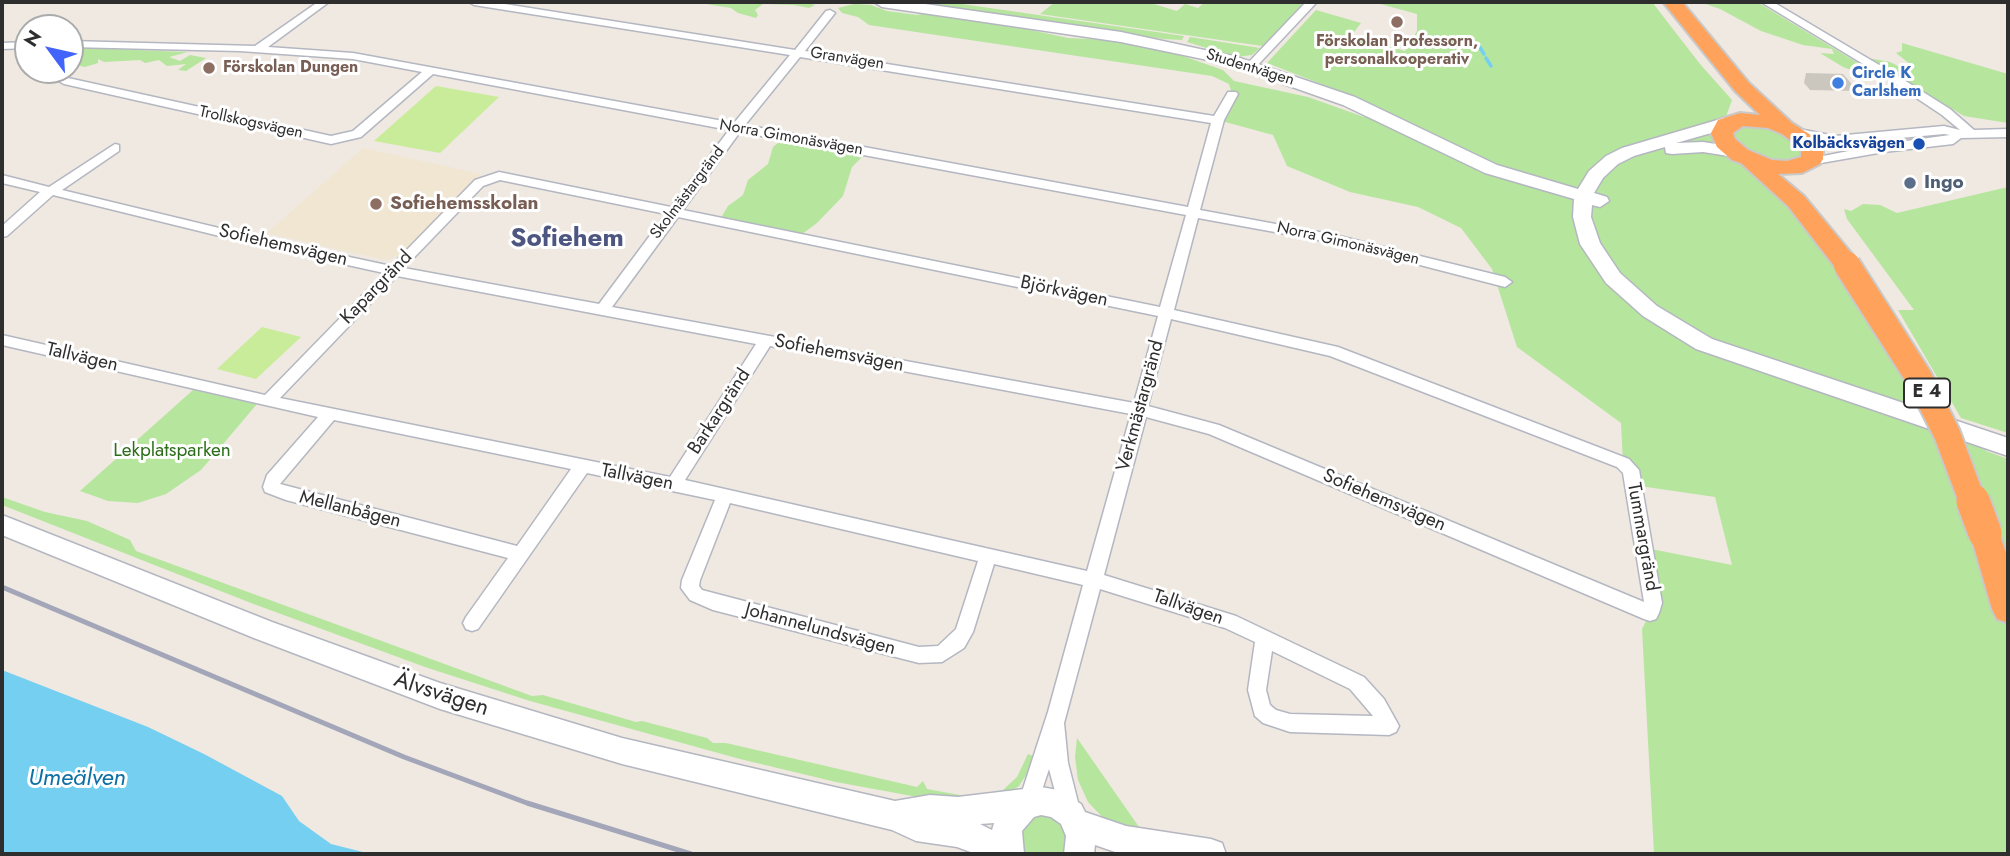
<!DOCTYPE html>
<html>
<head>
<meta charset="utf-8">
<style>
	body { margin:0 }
	#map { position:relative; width:2010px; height:856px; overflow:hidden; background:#efe9e1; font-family:Jost,sans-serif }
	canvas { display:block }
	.frame { position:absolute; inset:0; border:4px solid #2e2e2e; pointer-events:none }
	.north { position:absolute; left:14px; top:14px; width:70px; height:70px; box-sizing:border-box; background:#fff; border:2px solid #ababab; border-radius:50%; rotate:303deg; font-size:19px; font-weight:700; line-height:28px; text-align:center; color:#2e2e2e }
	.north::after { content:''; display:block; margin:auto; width:24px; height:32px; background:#4264fb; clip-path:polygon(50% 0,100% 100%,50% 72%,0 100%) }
</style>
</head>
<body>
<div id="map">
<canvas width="2010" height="856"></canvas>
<div class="frame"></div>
<div class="north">N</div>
</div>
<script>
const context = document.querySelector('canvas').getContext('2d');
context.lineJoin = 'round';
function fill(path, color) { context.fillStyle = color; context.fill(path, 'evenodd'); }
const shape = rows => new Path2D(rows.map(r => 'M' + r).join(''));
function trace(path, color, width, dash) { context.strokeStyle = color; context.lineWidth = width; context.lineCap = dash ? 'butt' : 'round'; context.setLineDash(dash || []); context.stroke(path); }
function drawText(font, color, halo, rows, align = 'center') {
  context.font = font + ' Jost,sans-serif'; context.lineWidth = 6; context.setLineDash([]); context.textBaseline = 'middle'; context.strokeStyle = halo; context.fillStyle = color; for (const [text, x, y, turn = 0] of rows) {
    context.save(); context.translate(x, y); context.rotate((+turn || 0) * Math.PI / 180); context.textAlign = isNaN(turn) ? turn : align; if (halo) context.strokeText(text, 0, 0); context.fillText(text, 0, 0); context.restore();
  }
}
const education = shape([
	[363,148,481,174,401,255,385,260,267,233]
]);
const green = shape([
	[694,2,805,2,815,5,809,8,794,5,763,4,755,10,758,15,756,18,738,13,731,8],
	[912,2,948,2,1184,36,1182,40,1163,39],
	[1055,2,1147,2,1177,11,1185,4,1198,8,1205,2,1292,2,1308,6,1269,47,1040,14],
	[1373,2,1652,2,1700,64,1732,100,1723,125,1735,152,1782,177,1841,265,1935,431,1985,448,1986,451,2008,459,2008,854,1654,854,1642,629,1650,613,1646,548,1732,565,1715,497,1633,485,1623,463,1621,423,1517,347,1492,269,1461,228,1418,207,1350,192,1287,166,1273,135,1218,120,1232,94,1229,84,1212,76,869,25,858,17,842,13,838,8,854,4,871,5,887,11,917,15,937,10,1068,38,1112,40,1177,54,1223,70,1234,81,1308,97,1364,117,1370,103,1267,63,1316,10,1361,23,1351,36,1405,51,1417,31,1417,14],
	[1700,2,1757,2,1873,72,1874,76,1867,76,1843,67,1820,53,1834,54,1832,49,1803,45,1761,31,1720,9],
	[1190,37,1260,48,1252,55,1236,57,1187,42],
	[1902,43,2008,74,2008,123,1964,116,1868,58,1890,62,1904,69,1915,68,1896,53,1902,51],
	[84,48,188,52,169,57,180,61,190,55,206,58,186,71,178,70,186,64,167,66,159,60,145,63,140,60,104,62,98,59,98,63,85,67,71,64],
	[1754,125,1776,130,1799,146,1799,156,1785,162,1775,162,1752,155,1732,138,1737,128],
	[785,137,867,152,852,167,843,196,817,223,798,237,724,222,722,216,728,206,743,195,748,180,768,164,773,147],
	[2008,187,2008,433,1961,418,1898,310,1914,310,1847,219,1844,209,1851,211,1863,204,1880,205,1897,213],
	[193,390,257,404,201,470,166,494,138,503,108,501,80,491],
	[2,497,45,512,87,521,130,540,136,551,532,696,543,695,636,722,642,721,707,738,713,743,726,743,917,787,923,781,927,789,965,796,984,796,1003,790,1017,777,1028,754,1033,756,1030,769,1019,786,1005,796,923,798,836,782,740,759,530,701,425,667,251,603,2,505],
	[1077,738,1146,837,1107,822,1088,802,1078,780,1075,757],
	[1041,801,1081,847,1079,854,1009,854,1006,846]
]);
const pitch = shape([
	[436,86,499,97,440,153,374,141],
	[262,327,301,337,256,379,217,369]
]);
const water = shape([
	[2,670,148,727,204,754,282,796,299,821,331,844,371,854,2,854]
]);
const stream = shape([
	[1444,44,1479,46,1484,54],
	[1486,58,1491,66]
]);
const building = shape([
	[1806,73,1843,74,1858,91,1810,90,1804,83]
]);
const street = shape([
	[318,2,329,2,268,47,353,53,734,123,790,55,474,5,469,2,492,2,795,50,826,11,830,10,835,13,805,51,1214,116,1228,92,1236,92,1238,94,1224,120,1200,210,1335,235,1505,277,1512,282,1505,287,1335,243,1198,218,1174,310,1338,347,1629,459,1639,470,1662,603,1659,613,1656,619,1650,621,1644,619,1209,434,1146,417,1104,575,1236,616,1364,677,1384,699,1399,726,1396,732,1389,735,1290,732,1263,723,1255,716,1248,690,1255,642,1225,628,1100,589,1064,723,1068,763,1081,814,1078,821,1071,824,1064,821,1061,814,1049,769,1035,811,1028,814,1021,811,1018,804,1048,712,1083,585,994,564,973,632,964,648,942,662,919,663,713,610,690,600,681,588,682,580,715,500,587,473,478,629,472,631,466,629,463,623,466,617,508,558,286,500,265,492,263,487,267,475,318,417,2,345,2,335,265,395,384,273,252,244,53,195,7,236,2,237,2,226,40,192,2,183,2,175,49,187,115,144,119,145,119,151,62,190,252,236,391,266,475,180,499,172,671,207,729,130,433,74,361,137,331,144,64,84,53,78,52,70,64,70,65,76,68,78,331,136,353,131,422,72,353,59,240,51,70,47,70,41,255,46,318,2],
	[800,57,1211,123,1188,207,745,125,800,57],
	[740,132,1186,215,1160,307,683,210,740,132],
	[500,180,666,214,599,304,404,268,483,186,500,180],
	[678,217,1158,316,1134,403,612,307,678,217],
	[397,276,602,315,756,344,670,477,280,398,397,276],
	[1171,319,1330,356,1617,467,1623,473,1644,602,1219,425,1148,406,1171,319],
	[770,346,1131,414,1087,571,685,480,770,346],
	[334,420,571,469,517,546,280,484,334,420],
	[730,503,978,561,956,629,938,646,919,647,702,590,699,586,700,580,730,503],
	[1272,651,1350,689,1373,716,1290,714,1276,710,1270,705,1266,690,1272,651],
	[1306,2,1317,2,1255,68,1247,68,1247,64,1306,2],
	[1761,2,1773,2,1896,75,1950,109,1974,130,2008,129,2008,137,1961,138,1953,144,1884,152,1804,166,1802,163,1808,159,1884,144,1950,135,1944,134,1835,144,1795,136,1795,130,1799,129,1835,136,1944,126,1960,130,1942,115,1888,79,1761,2],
	[28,42,28,48,2,49,2,43,28,42]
]);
const secondary = shape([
	[874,2,911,2,1121,32,1237,57,1355,97,1497,165,1578,189,1589,171,1606,156,1622,148,1724,118,1736,118,1739,122,1736,126,1676,143,1703,142,1735,147,1741,148,1744,152,1741,156,1735,157,1703,152,1672,154,1666,153,1665,147,1634,156,1618,164,1603,178,1594,193,1607,197,1609,201,1600,207,1592,205,1591,217,1600,243,1620,273,1657,306,1712,339,2008,438,2008,456,1696,349,1643,316,1606,283,1580,244,1573,217,1574,199,1485,173,1343,105,1227,64,1121,42,882,7,874,2],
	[2,515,272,622,440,683,622,738,895,801,930,795,958,797,1041,787,1058,790,1081,804,1085,812,1126,826,1211,839,1222,843,1226,854,1121,854,1095,845,1094,854,1064,854,1066,836,1061,824,1051,817,1041,815,1034,817,1022,831,1024,854,976,854,957,847,916,841,892,830,622,764,440,709,254,638,2,535,2,515],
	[994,823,992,830,980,824,994,823]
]);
const highway = shape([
	[1663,2,1682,2,1749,83,1792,123,1820,141,1823,146,1823,159,1820,164,1802,173,1778,174,1804,196,1856,259,1859,265,1856,271,1847,273,1838,271,1788,206,1741,163,1732,160,1717,147,1711,133,1718,120,1740,113,1760,115,1735,91,1663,2],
	[1743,126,1768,128,1782,134,1801,148,1801,157,1787,161,1772,160,1748,150,1735,139,1733,133,1743,126],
	[1985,521,1996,524,2008,559,2008,623,1997,619,1992,609,1970,533,1974,524,1985,521]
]);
const rail = shape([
	[2,587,404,757,527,803,691,854]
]);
const highwayBridgeFar1 = shape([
	[1847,265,1919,378,1947,434,1973,503]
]);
const highwayBridge = shape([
	[1973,501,1985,533]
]);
const markers = [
	[1397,22,7,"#8d6e63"],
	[209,68,7,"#8d6e63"],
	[1838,83,7,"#3f7fe0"],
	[1919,144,7,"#1a4fb4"],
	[1910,183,7,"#5c6f8a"],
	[376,204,7,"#8d6e63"]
];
const farEducationnames = [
	["Förskolan Professorn,",1397,42],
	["personalkooperativ",1397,60],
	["Förskolan Dungen",223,68,"left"]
];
const farStreetnames = [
	["Granvägen",847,59,9],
	["Studentvägen",1250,68,17],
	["Trollskogsvägen",251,123,12],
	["Norra Gimonäsvägen",791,138,10],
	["Skolmästargränd",688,193,-53],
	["Norra Gimonäsvägen",1348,244,13]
];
const farShopnames = [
	["Circle K",1852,74],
	["Carlshem",1852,92]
];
const farTransitnames = [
	["Kolbäcksvägen",1905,144]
];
const shields = [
	[1927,393,46]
];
const shieldNames = [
	["E 4",1927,393]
];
const serviceNames = [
	["Ingo",1924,183]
];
const educationNames = [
	["Sofiehemsskolan",390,204]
];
const streetNames = [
	["Sofiehemsvägen",283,246,13],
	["Kapargränd",377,288,-46],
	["Björkvägen",1064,292,12],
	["Sofiehemsvägen",839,354,11],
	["Tallvägen",82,358,13],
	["Verkmästargränd",1141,406,-75],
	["Barkargränd",720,412,-57],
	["Tallvägen",637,478,11],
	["Sofiehemsvägen",1384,501,23],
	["Mellanbågen",350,510,14],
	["Tummargränd",1642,537,80],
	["Tallvägen",1188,608,19],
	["Johannelundsvägen",820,630,15]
];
const parkNames = [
	["Lekplatsparken",172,451]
];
const nearStreetnames = [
	["Älvsvägen",441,695,18]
];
const nearWaternames = [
	["Umeälven",77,779]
];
const districtNames = [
	["Sofiehem",567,240]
];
fill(education, '#f0e6d1');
fill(green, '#b6e59e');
fill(pitch, '#c9ec9a');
fill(water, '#75cff0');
trace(stream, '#75cff0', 3.5);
fill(building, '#cbc7bf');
trace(street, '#b4b7c1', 3);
trace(secondary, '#b4b7c1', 3);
trace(highway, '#c9c9c9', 4);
fill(street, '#fff');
fill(secondary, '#fff');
fill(highway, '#ffa35c');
trace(rail, '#a3a6b8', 5);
trace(highwayBridgeFar1, '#c9c9c9', 30, []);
trace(highwayBridge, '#c9c9c9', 37, []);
trace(highwayBridgeFar1, '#ffa35c', 26);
trace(highwayBridge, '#ffa35c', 33);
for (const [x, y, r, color] of markers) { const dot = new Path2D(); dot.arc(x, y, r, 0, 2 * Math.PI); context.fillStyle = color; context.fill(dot); trace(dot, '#fff', 2.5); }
drawText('bold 16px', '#785e54', '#fff', farEducationnames);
drawText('16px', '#2e2e2e', '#fff', farStreetnames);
drawText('bold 16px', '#366cbe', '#fff', farShopnames, 'left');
drawText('bold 16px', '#164399', '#fff', farTransitnames, 'right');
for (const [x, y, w] of shields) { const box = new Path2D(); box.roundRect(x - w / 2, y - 14.5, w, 29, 5); context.fillStyle = '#fff'; context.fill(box); trace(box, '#2e2e2e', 2); }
drawText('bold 18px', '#2e2e2e', null, shieldNames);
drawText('bold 19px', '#4e5e75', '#fff', serviceNames, 'left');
drawText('bold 19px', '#785e54', '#fff', educationNames, 'left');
drawText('19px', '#2e2e2e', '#fff', streetNames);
drawText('19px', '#2c6e1b', '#fff', parkNames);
drawText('23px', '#2e2e2e', '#fff', nearStreetnames);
drawText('italic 24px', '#0d6fa3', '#fff', nearWaternames);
drawText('bold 26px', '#4d5680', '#fff', districtNames);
</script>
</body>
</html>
